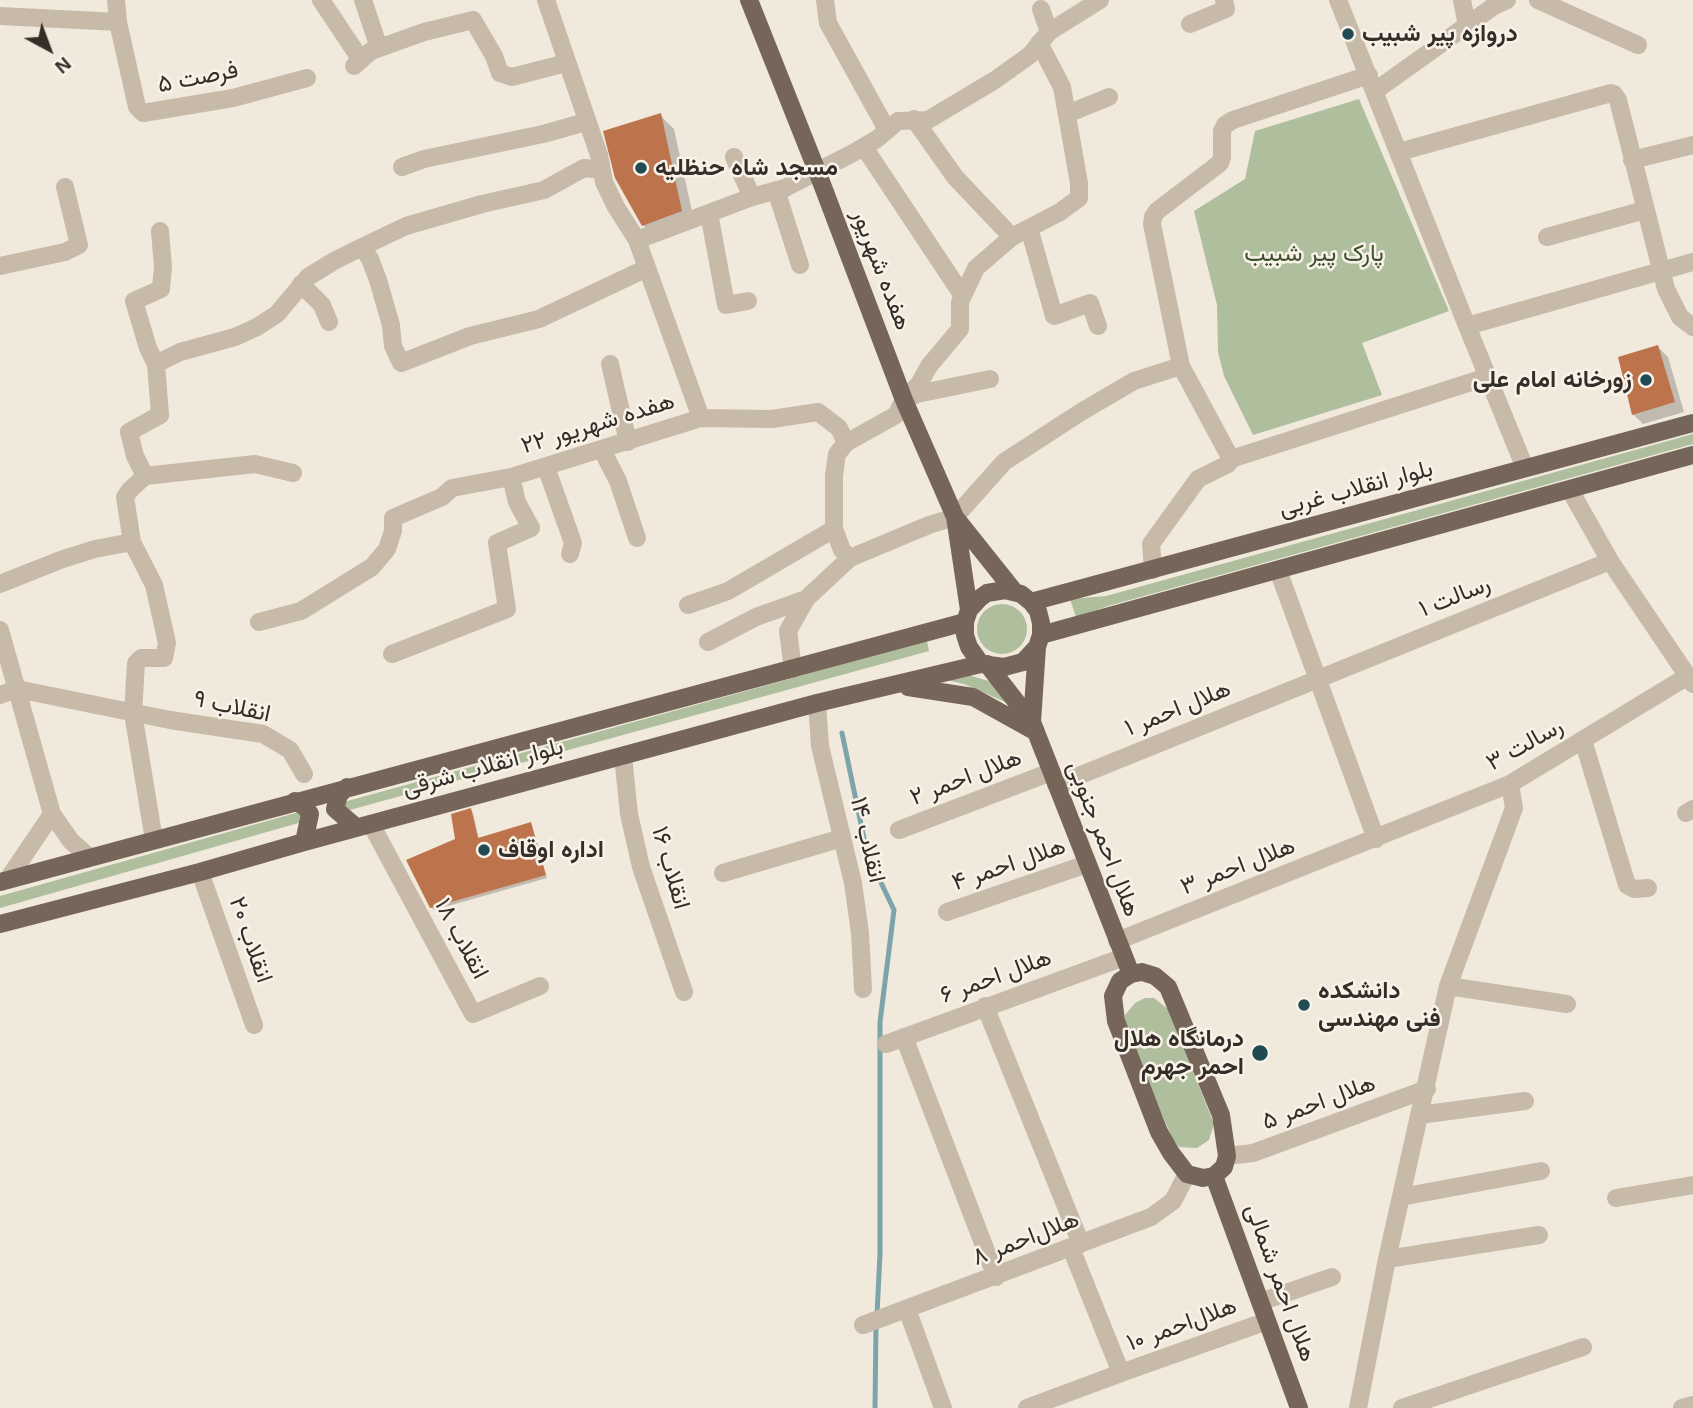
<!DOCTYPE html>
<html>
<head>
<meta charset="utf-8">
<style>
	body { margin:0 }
	#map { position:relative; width:1693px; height:1408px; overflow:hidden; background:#f0e9dc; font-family:Arial,sans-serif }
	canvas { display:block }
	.north { position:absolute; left:14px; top:14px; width:70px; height:70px; -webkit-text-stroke:5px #f8f2e8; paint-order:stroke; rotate:139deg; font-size:19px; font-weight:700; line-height:28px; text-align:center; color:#352e28 }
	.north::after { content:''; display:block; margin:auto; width:24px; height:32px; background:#352e28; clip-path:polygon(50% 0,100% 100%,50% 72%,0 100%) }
</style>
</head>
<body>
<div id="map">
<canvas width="1693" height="1408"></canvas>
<div class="north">N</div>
</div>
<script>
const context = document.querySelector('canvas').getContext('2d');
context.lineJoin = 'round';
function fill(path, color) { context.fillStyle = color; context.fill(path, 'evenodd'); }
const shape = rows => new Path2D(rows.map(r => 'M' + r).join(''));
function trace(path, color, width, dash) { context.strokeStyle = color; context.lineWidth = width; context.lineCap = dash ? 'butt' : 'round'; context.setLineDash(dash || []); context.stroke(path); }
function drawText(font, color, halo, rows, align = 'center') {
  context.font = font + ' Arial,Vazirmatn,sans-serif'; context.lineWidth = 5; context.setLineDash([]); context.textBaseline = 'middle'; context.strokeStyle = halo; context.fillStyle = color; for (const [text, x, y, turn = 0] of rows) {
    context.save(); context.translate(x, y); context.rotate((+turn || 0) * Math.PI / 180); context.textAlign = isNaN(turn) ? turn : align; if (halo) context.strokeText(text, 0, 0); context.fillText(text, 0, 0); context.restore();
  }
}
const green = shape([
	[1359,99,1449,311,1362,343,1382,395,1253,435,1224,376,1218,352,1217,305,1194,211,1245,179,1255,131],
	[1693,434,1693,444,1108,606,1076,617,1070,599,1106,596],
	'977 629a25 25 0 1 1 50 0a25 25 0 1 1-50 0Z',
	[927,641,929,651,346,811,344,802],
	[962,673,992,682,1010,704,964,684,933,677],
	[299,812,302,822,0,908,0,896],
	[1145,998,1154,998,1168,1009,1214,1124,1209,1140,1197,1148,1179,1147,1173,1140,1125,1028,1125,1015,1135,1003]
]);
const shadow = shape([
	[660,115,674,129,695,225,657,239,643,225],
	[1658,347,1668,357,1684,412,1643,424,1633,414],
	[471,810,473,813,479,839,530,824,547,878,434,910,431,907]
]);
const stream = shape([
	[842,733,867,853,894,910,880,1022,880,1253,877,1315],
	[875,1408,876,1325]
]);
const building = shape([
	[661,113,682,211,642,226,615,178,603,131],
	[1658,345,1675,402,1632,415,1618,357],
	[471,808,478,838,531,822,546,875,430,908,406,860,455,839,451,814]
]);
const minor = shape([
	[116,0,118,22],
	[321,0,361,60],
	[363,0,379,48],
	[546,0,599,155,604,182,616,207,637,240,701,418,772,419,818,412,839,428,846,443,896,415,904,400,919,384,929,366,960,329,960,302,976,268,1012,237,1060,212,1079,198,1079,183,1062,87,1039,43],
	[825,0,828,23,887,130],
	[1338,0,1467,326,1525,468],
	[1462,0,1467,26],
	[1538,0,1638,45],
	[1041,9,1049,32],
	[0,16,118,22,137,107,143,113,233,98,307,78],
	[1190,24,1226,9,1224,0],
	[354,66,371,51,424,32,473,20,494,56,500,73,512,77,566,63],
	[1375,91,1494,6,1507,0],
	[1067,114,1109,97],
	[914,119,955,177,1012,237],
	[864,147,963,296],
	[1399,152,1611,93,1614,94,1618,100,1666,289,1680,317,1693,327],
	[734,157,752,197],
	[1632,160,1693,145],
	[402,167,424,159,543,134,586,122],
	[602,170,584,168,544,190,482,204,406,226,362,247,370,259,378,280,391,325,393,346,401,363,470,336,539,319,647,268],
	[776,190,800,265],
	[709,213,726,305,748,301],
	[1029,228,1054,316,1090,303,1098,326],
	[1547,237,1645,210],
	[637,240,752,197,785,188,853,153,877,139,898,121,928,120,995,80,1030,55,1049,32,1100,0],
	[0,266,65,252,79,245,65,187],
	[301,284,322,305,329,322],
	[1467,326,1693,262],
	[156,364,148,348,134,301,161,289,163,267,160,231],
	[610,364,628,442],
	[907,399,917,394,990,379],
	[602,450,618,481,637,538],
	[1231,459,1487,377],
	[546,467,573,543,570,554],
	[145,476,255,464,293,473],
	[1570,490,1610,561,1693,684],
	[834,529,842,550,850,558,929,525,955,517,1004,462,1081,412,1134,381,1181,366,1152,224,1153,217,1157,211,1220,163,1222,157,1222,131,1225,125,1233,120,1369,75],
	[1153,570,1151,544,1198,479,1228,464,1231,459,1181,366],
	[1278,570,1376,839],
	[0,584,63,559,95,549,132,542],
	[688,605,728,591,834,529,834,475,837,454,846,443],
	[259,622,301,611,372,567,387,549,393,531,393,518,442,497,452,488,511,477,701,418],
	[0,630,52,814,71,841,89,857],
	[708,642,756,617,806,599],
	[392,654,507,609,497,543,531,528,517,502,511,477],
	[793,669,788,631,806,599,850,558],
	[0,695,17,689,170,720,263,734,290,750,304,774],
	[817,703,820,746,853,883,860,933,863,989],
	[1583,740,1627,885,1634,889,1648,888],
	[623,756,629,814,641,867,684,992],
	[1056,785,1610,561],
	[1686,813,1693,809],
	[371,824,473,1014,540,986],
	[899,830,1051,772],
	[154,840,133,713,136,663,141,658,164,658,167,643,154,585,132,542,125,497,130,490,145,476,135,456,129,432,160,415,156,364,180,352,235,337,257,327,277,314,308,277,334,261,362,247],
	[200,872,254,1025],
	[723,873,842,838],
	[8,879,52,814],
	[947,912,1087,864],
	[1117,941,1510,784,1688,676],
	[1448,986,1567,1004],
	[985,1006,1081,1244],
	[904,1037,996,1277],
	[886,1044,1124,957],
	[1419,1115,1525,1101],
	[1227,1156,1253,1153,1427,1089],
	[1401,1197,1541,1171],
	[1616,1198,1693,1185],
	[1071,1248,1121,1373,1267,1321],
	[1387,1259,1539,1235],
	[1260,1302,1332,1277],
	[907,1309,943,1408],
	[863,1325,1151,1217,1173,1201,1187,1174],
	[1027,1408,1121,1373],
	[1358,1408,1387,1259,1448,986,1514,808,1510,784],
	[1402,1408,1583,1347],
	[1682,1408,1693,1405]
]);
const major = shape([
	[749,0,817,171,904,400,955,517],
	[1005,590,1021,594,1031,602,1038,611,1041,623,1041,635,1037,647,1023,662,1004,667,981,664,969,647,965,635,965,622,969,610,980,598,987,593,1005,590],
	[1031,602,1693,423],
	[969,610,955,517,1014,591],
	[1041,635,1693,455],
	[987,664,1032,722,1037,647],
	[908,687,973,697,1036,732],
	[1032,722,1131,974],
	[347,787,339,795,335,809,356,827],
	[295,801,305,807,310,814,304,842],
	[0,882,965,622],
	[0,924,200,872,304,842,817,703,981,664],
	[1142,972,1155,976,1168,987,1221,1115,1227,1156,1224,1167,1214,1176,1203,1178,1187,1174,1171,1153,1159,1132,1116,1021,1113,996,1120,981,1131,974,1142,972],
	[1214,1176,1299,1408]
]);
const markers = [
	[1348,34,7,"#214a53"],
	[641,168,7,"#214a53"],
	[1646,380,7,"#214a53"],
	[484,850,7,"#214a53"],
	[1304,1005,7,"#214a53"],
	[1260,1053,9,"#214a53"]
];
const poiNames = [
	["دروازه پیر شبیب",1362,34],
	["مسجد شاه حنظلیه",655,168],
	["زورخانه امام علی",1632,380,"right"],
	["اداره اوقاف",498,850],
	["دانشکده",1318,991],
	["فنی مهندسی",1318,1019],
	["درمانگاه هلال",1244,1039,"right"],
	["احمر جهرم",1244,1067,"right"]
];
const streetNames = [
	["فرصت ۵",198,78,-11],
	["هفده شهریور",881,270,69],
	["هفده شهریور ۲۲",598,424,-17],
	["بلوار انقلاب غربی",1356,489,-15],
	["رسالت ۱",1455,597,-22],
	["انقلاب ۹",232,707,12],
	["هلال احمر ۱",1178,709,-22],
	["رسالت ۳",1525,745,-29],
	["بلوار انقلاب شرقی",483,768,-15],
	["هلال احمر ۲",966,778,-21],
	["هلال احمر جنوبی",1103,839,69],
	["انقلاب ۱۴",867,840,77],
	["هلال احمر ۴",1009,865,-19],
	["هلال احمر ۳",1238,867,-21],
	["انقلاب ۱۶",670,868,74],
	["انقلاب ۱۸",461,939,62],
	["انقلاب ۲۰",250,940,71],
	["هلال احمر ۶",996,977,-20],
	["هلال احمر ۵",1319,1103,-20],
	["هلال‌احمر ۸",1026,1239,-21],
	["هلال احمر شمالی",1280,1283,70],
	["هلال‌احمر ۱۰",1182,1325,-20]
];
const parkNames = [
	["پارک پیر شبیب",1314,254]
];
fill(green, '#afbe9d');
fill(shadow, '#0003');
trace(stream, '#7da4ab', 5);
fill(building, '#bd744d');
trace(minor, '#c7baa9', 18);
trace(major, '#76665a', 18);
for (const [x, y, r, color] of markers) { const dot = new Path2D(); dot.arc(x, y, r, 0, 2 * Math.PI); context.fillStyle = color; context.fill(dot); trace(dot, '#f8f2e8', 2.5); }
drawText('bold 24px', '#352e28', '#f8f2e8', poiNames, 'left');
drawText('24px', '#352e28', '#f8f2e8', streetNames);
drawText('24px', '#40512e', '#f8f2e8', parkNames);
</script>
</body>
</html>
